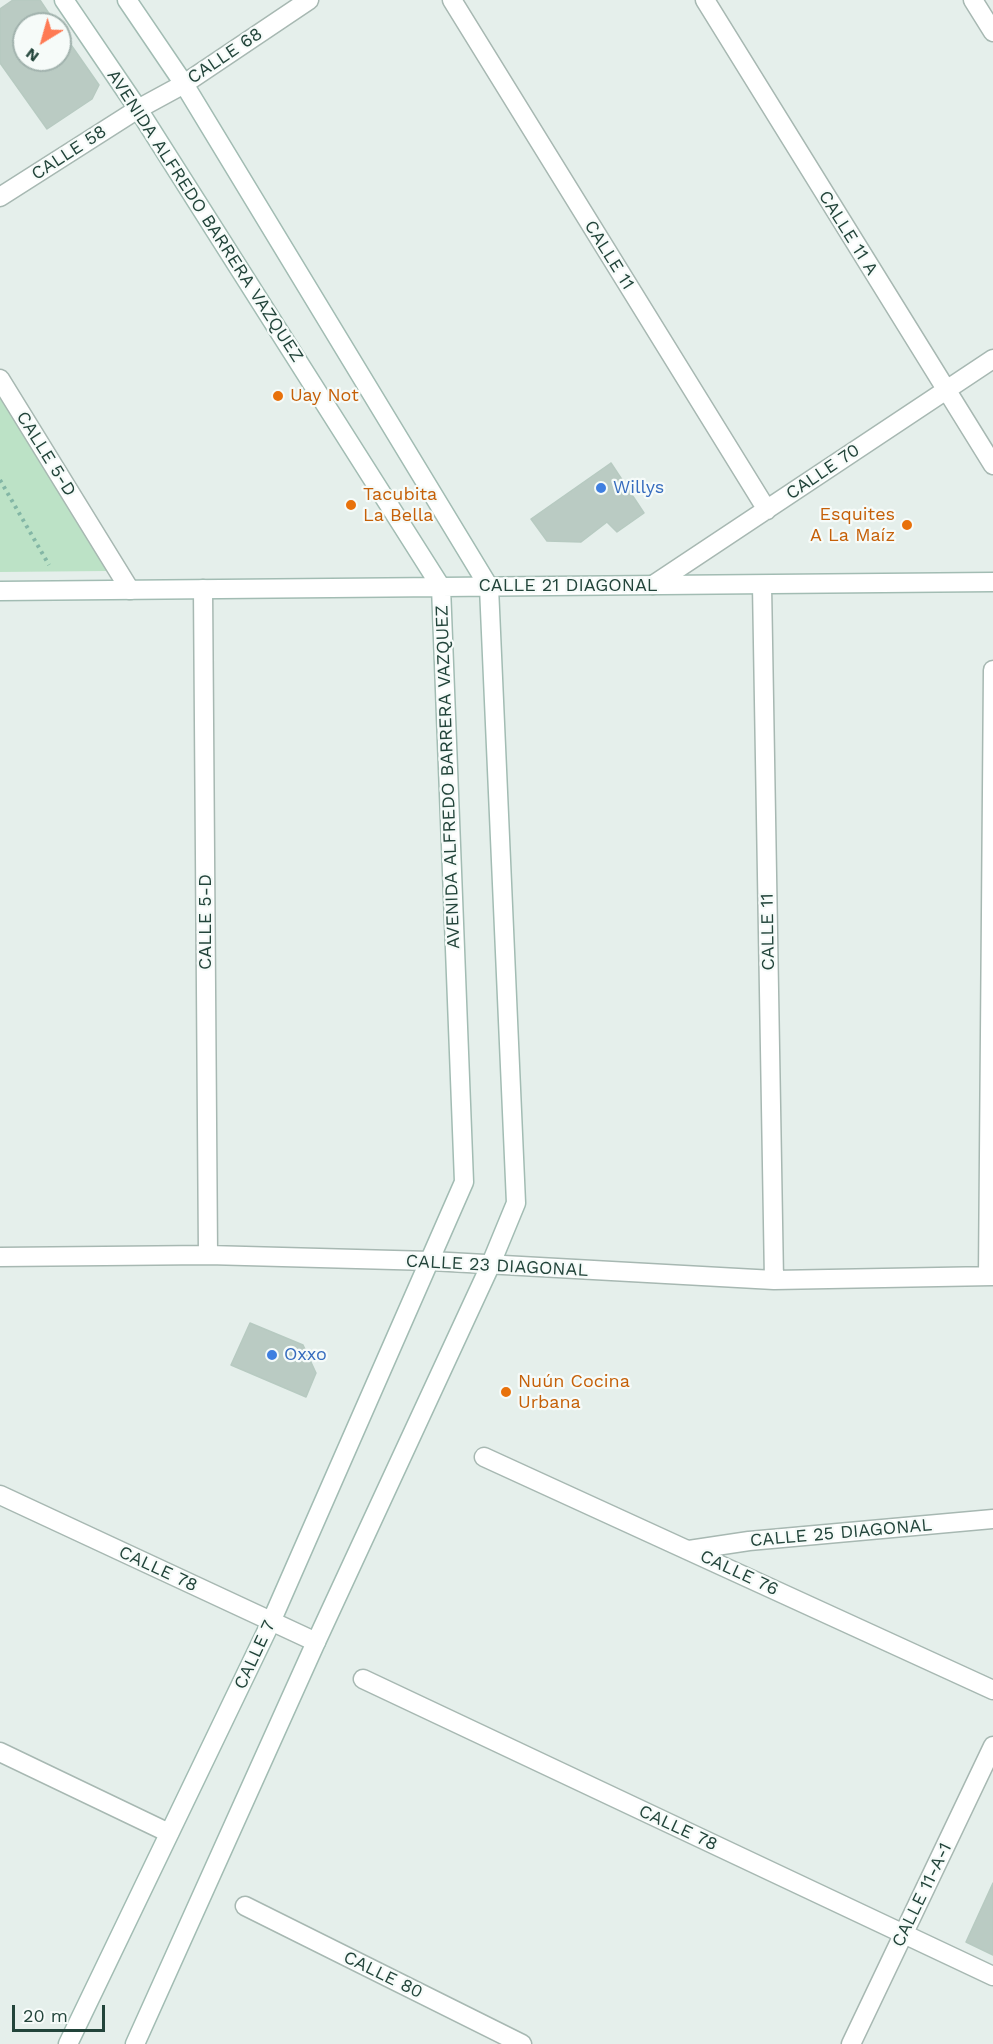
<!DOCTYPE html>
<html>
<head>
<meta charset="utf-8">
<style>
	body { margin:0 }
	#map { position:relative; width:993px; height:2044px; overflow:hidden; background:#e5efeb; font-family:"Work Sans",sans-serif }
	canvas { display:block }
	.north { position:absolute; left:12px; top:12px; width:60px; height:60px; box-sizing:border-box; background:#f6fbf9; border:2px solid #a1b2ad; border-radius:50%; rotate:217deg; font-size:16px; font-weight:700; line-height:24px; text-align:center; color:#22443a }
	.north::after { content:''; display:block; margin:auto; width:21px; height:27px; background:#fe7a54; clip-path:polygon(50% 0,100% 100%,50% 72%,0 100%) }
	.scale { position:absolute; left:12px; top:2005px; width:93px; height:27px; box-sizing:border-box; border:3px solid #22443a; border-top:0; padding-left:8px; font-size:18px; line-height:21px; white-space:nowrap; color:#22443a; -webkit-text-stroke:4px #f6fbf9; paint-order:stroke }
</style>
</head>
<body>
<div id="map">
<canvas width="993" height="2044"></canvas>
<div class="north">N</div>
<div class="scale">20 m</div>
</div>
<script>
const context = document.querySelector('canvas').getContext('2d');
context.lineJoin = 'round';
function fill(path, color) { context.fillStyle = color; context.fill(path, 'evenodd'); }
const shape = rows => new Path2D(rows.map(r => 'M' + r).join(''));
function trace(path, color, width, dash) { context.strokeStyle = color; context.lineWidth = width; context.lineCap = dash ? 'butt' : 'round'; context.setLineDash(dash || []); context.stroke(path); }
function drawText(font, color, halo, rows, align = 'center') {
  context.font = font + ' "Work Sans",sans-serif'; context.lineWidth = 4.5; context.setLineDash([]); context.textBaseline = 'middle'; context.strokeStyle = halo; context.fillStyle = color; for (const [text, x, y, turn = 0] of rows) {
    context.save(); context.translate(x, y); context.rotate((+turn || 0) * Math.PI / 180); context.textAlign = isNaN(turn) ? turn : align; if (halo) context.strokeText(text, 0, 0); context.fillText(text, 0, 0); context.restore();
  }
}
const green = shape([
	[0,385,107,571,0,572]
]);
const building = shape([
	[13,0,40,0,56,24,24,24,24,60,60,60,60,29,99,85,92,99,47,129,0,63,0,9,13,0],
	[611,463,644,513,617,532,607,522,581,542,547,541,531,519,611,463],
	[250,1323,303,1345,316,1373,306,1397,231,1365,250,1323],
	[993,1883,993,1955,966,1942,993,1883]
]);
const path = shape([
	[0,480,49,565]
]);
const street = shape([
	[452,0,767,510],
	[705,0,993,465],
	[973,0,993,32],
	[0,197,138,109,184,84,309,0],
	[0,379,130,590],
	[653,585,993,359],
	[762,585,774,1280],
	[203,589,208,1255],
	[0,1257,208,1255,431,1261,774,1280,993,1276],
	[988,1276,993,670],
	[484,1457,993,1690],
	[0,1495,316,1642],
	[689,1550,749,1541,993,1519],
	[363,1679,993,1976],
	[0,1752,169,1833],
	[245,1906,522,2044],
	[851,2044,993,1746]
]);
const secondary = shape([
	[64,0,138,109,441,587,464,1182,271,1622,68,2044],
	[127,0,184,84,489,587,516,1203,490,1266,316,1642,135,2044],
	[0,591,993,582]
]);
const markers = [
	[278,396,6,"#e8710a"],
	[601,488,6,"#3f7fe0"],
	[351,505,6,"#e8710a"],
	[907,525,6,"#e8710a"],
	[272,1355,6,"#3f7fe0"],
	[506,1392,6,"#e8710a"]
];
const streetNames = [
	["CALLE 68",225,56,-34],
	["CALLE 58",69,153,-33],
	["AVENIDA ALFREDO BARRERA VAZQUEZ",205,216,57],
	["CALLE 11 A",848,233,58],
	["CALLE 11",609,255,58],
	["CALLE 5-D",46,454,58],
	["CALLE 70",823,472,-34],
	["CALLE 21 DIAGONAL",568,586],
	["AVENIDA ALFREDO BARRERA VAZQUEZ",448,777,-92],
	["CALLE 5-D",206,922,-90],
	["CALLE 11",768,932,-91],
	["CALLE 23 DIAGONAL",497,1266,3],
	["CALLE 25 DIAGONAL",841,1533,-5],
	["CALLE 78",158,1569,25],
	["CALLE 76",739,1573,25],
	["CALLE 7",255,1655,-65],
	["CALLE 78",678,1828,25],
	["CALLE 11-A-1",922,1895,-64],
	["CALLE 80",383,1975,26]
];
const foodNames = [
	["Uay Not",290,396],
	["Tacubita",363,495],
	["La Bella",363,516],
	["Esquites",895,515,"right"],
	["A La Maíz",895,536,"right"],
	["Nuún Cocina",518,1382],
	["Urbana",518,1403]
];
const shopNames = [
	["Willys",613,488],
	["Oxxo",284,1355]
];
fill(green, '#bce2c6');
fill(building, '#bacbc3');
trace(building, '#b7cac1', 1.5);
trace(street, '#a7b8b2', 21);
trace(secondary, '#a2bcb3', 21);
trace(path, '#83b6a5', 4, [3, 4.5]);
trace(street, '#fff', 18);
trace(secondary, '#fff', 18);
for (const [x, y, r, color] of markers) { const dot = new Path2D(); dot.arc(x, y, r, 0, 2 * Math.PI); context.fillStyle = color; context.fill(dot); trace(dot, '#f6fbf9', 2); }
drawText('18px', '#22443a', '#f6fbf9', streetNames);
drawText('18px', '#c56008', '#f6fbf9', foodNames, 'left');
drawText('18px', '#366cbe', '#f6fbf9', shopNames, 'left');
</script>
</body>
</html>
